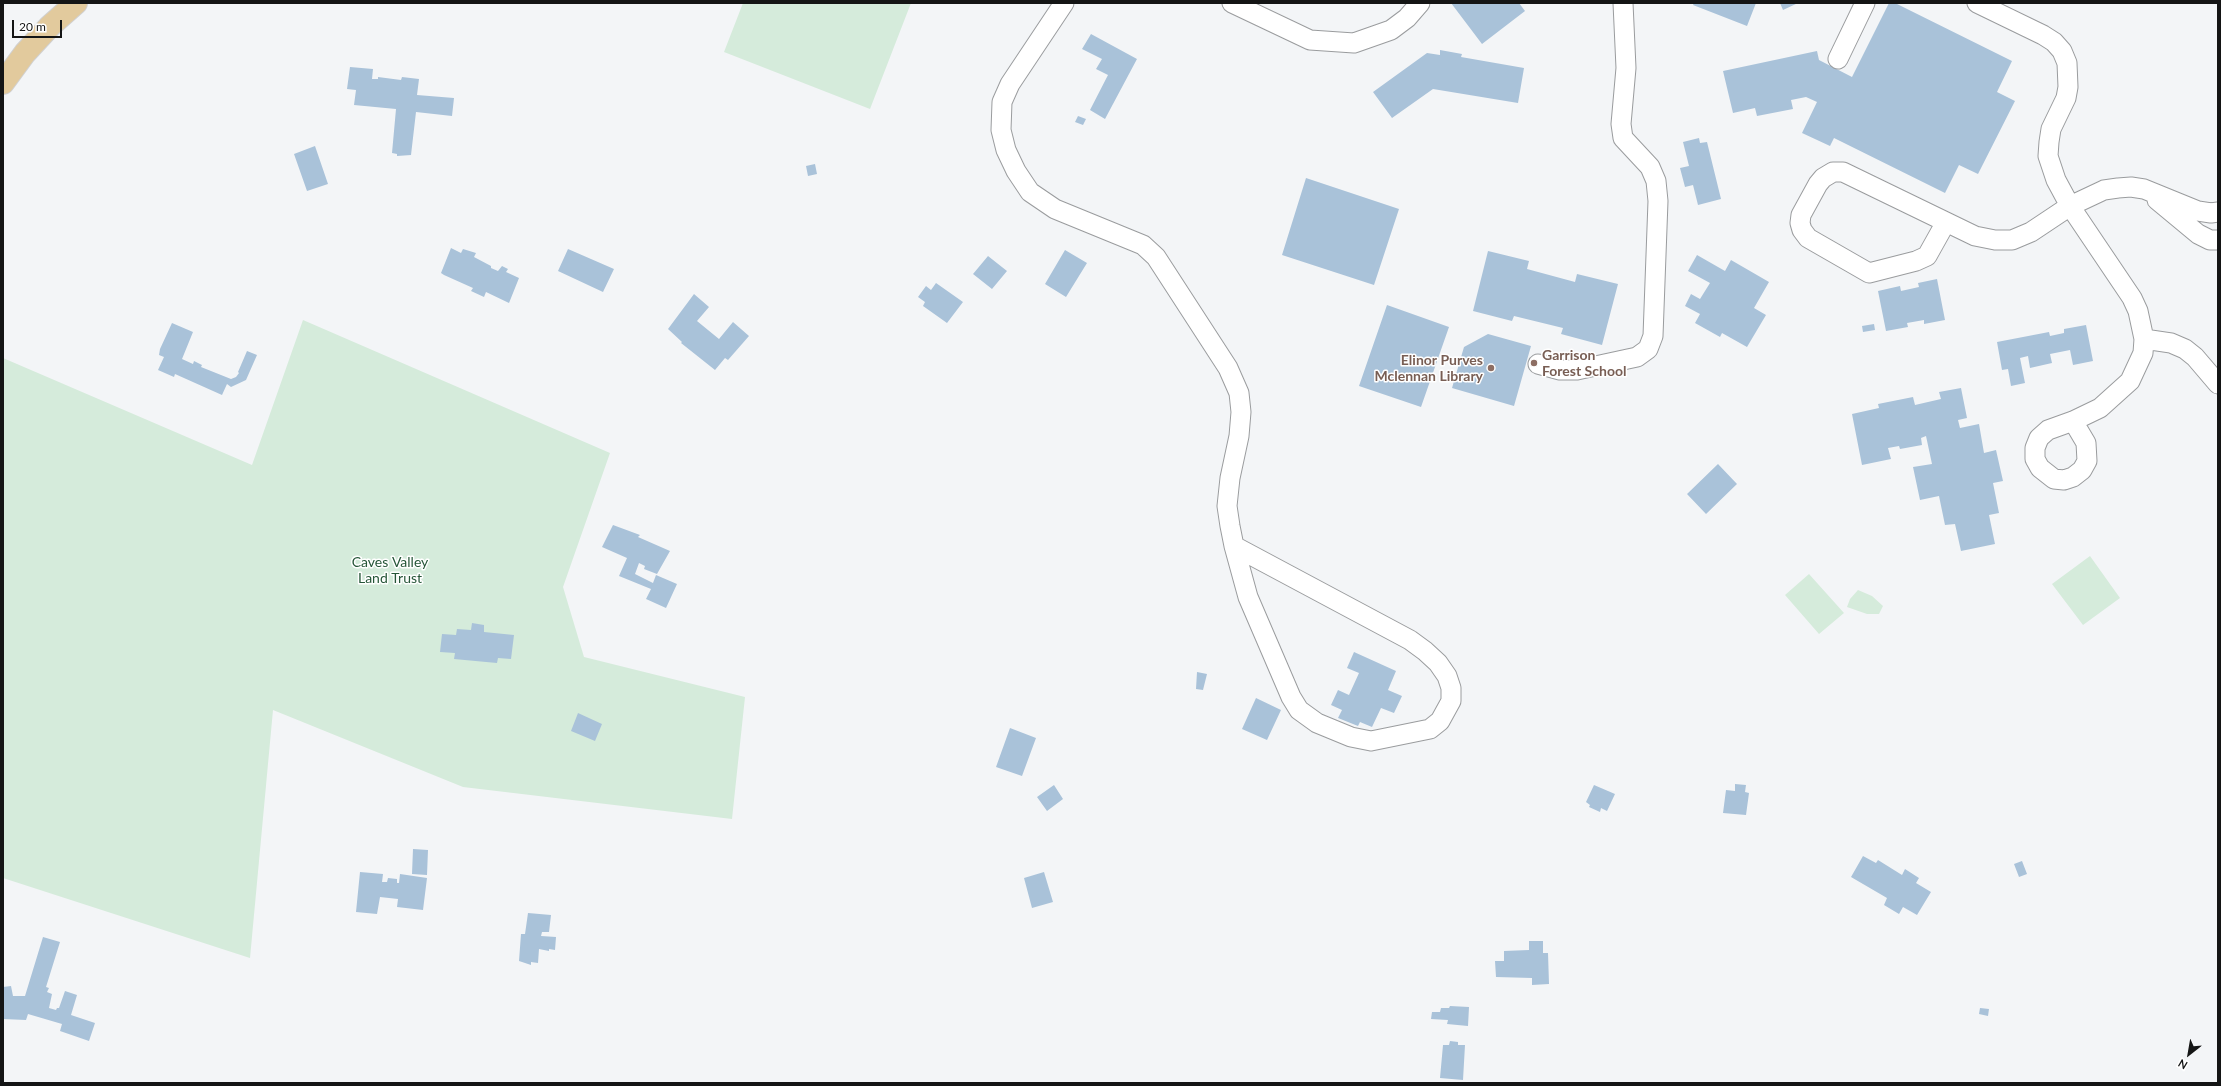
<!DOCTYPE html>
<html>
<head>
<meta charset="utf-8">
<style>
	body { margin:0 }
	#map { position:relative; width:2221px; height:1086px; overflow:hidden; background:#f3f5f7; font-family:Lato,sans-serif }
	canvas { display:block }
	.frame { position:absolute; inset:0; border:4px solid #141515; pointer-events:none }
	.north { position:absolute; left:2169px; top:1034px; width:40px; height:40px; -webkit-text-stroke:3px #fff; paint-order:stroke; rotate:211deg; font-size:11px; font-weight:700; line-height:16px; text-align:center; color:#141515 }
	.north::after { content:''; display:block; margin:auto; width:14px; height:18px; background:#141515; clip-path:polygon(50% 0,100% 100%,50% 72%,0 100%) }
	.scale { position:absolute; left:12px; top:20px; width:50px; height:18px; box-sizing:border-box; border:2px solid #141515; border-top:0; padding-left:5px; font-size:12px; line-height:14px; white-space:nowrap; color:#141515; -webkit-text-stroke:3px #fff; paint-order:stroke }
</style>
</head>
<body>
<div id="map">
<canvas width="2221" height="1086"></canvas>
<div class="frame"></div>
<div class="north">N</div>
<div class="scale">20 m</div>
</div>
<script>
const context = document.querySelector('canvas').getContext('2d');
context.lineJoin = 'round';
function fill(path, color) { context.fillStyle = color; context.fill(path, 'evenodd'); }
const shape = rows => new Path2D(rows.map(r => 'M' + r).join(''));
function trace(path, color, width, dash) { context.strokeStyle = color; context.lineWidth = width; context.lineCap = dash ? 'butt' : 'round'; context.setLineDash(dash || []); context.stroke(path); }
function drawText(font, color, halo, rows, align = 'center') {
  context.font = font + ' Lato,sans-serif'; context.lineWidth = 3; context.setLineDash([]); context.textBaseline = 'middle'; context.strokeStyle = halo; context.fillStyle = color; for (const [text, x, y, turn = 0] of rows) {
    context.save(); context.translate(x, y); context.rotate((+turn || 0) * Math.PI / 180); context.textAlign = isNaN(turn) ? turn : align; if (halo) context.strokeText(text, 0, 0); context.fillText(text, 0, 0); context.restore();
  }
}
const green = shape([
	[743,3,911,3,870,109,724,52],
	[303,320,610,453,563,587,584,657,745,697,732,819,463,787,273,710,250,958,3,878,3,358,252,465],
	[2090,556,2120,598,2083,625,2052,584],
	[1809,574,1844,613,1819,634,1785,595],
	[1858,590,1872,596,1883,606,1879,614,1867,614,1847,607,1850,599]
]);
const building = shape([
	[1451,3,1519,3,1525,11,1482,44],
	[1694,3,1756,3,1747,26,1693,5],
	[1780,3,1798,3,1783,10],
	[1889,3,1895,3,2012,61,1997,92,2015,101,1978,174,1959,165,1945,193,1834,138,1830,146,1802,133,1817,102,1806,97,1791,100,1793,109,1757,116,1755,108,1733,113,1723,71,1817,51,1819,60,1852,77],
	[1091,34,1137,59,1105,119,1090,110,1108,75,1096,69,1102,59,1082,49],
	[1440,50,1462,54,1461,57,1524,68,1518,103,1433,89,1392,118,1373,92,1427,53,1440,55],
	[350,67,373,69,372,79,378,79,378,77,401,80,402,77,419,79,417,95,454,98,452,116,416,112,411,155,397,156,397,154,392,153,396,109,354,105,356,90,347,89],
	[1078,116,1086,119,1083,125,1075,122],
	[1699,138,1700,143,1707,142,1721,199,1698,205,1693,185,1685,187,1680,168,1689,166,1683,142],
	[315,146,328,184,307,191,294,154],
	[815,164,817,174,808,176,806,166],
	[1306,178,1399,209,1374,285,1282,255],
	[451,248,461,253,463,249,476,253,474,257,491,266,491,268,498,271,502,266,508,269,506,272,519,278,509,303,486,292,484,297,471,291,473,288,444,275,441,273],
	[568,249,614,269,603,292,558,271],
	[1065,250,1087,263,1066,297,1045,284],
	[1488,251,1529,261,1527,269,1575,282,1577,274,1618,284,1602,345,1561,334,1563,328,1514,316,1512,321,1473,311],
	[1697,255,1725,271,1731,260,1769,282,1754,308,1766,315,1747,347,1722,333,1720,337,1695,323,1700,314,1685,306,1691,294,1700,299,1710,283,1688,271],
	[988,256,1007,271,992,289,973,274],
	[1937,279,1945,320,1924,324,1924,320,1907,323,1908,327,1886,331,1878,291,1900,286,1901,291,1919,287,1918,283],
	[936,283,963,302,947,323,923,306,925,302,918,297,926,286,931,290],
	[694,294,709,307,697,321,719,339,733,322,749,336,728,360,725,358,715,370,681,343,682,342,668,329],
	[1387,305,1449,327,1421,407,1359,386],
	[172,323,193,332,182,359,193,364,194,361,202,365,201,367,231,379,236,377,239,373,238,372,247,351,257,355,246,380,231,387,227,384,222,395,175,374,174,377,158,370,164,357,159,355,160,349],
	[1874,324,1875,330,1863,332,1862,326],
	[2086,325,2093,361,2073,365,2070,350,2050,354,2052,363,2030,368,2028,356,2020,358,2025,383,2011,386,2008,369,2002,370,1997,342,2049,332,2050,336,2064,333,2064,329],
	[1488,334,1531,346,1514,406,1452,388,1464,347],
	[1961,388,1967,418,1958,420,1960,428,1979,424,1984,453,1996,450,2003,481,1993,483,1999,513,1989,515,1995,544,1961,551,1955,524,1945,525,1939,496,1920,500,1913,467,1932,464,1926,436,1921,438,1922,445,1900,449,1899,446,1888,448,1891,459,1862,465,1852,414,1879,408,1878,404,1913,397,1915,405,1941,399,1939,392],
	[1718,464,1737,484,1706,514,1687,494],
	[613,525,640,535,638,537,670,551,657,574,644,569,645,566,639,563,635,574,653,583,656,575,677,584,666,608,646,599,651,589,619,576,627,558,602,547],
	[472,623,484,625,484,632,514,635,511,659,498,658,497,663,454,659,455,653,440,652,442,634,456,635,457,629,471,630],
	[1354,652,1396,671,1388,690,1402,696,1394,713,1381,708,1372,727,1360,722,1358,726,1338,718,1342,710,1331,705,1338,690,1349,695,1359,673,1347,668],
	[1197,672,1207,674,1203,690,1196,689],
	[1256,698,1281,710,1267,740,1242,729],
	[578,713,602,724,595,741,571,731],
	[1010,728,1036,738,1022,776,996,767],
	[1735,784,1746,785,1745,792,1749,793,1746,815,1723,813,1726,790,1735,791],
	[1054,785,1063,799,1047,811,1037,797],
	[1594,785,1615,794,1607,811,1601,808,1600,812,1589,807,1590,805,1586,802],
	[413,849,428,850,427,875,412,874],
	[1863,856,1876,863,1878,860,1902,875,1905,869,1919,878,1916,883,1931,892,1917,915,1903,907,1899,914,1884,905,1887,898,1851,877],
	[2022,861,2027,874,2019,877,2014,864],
	[360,872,383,874,382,882,387,882,388,878,397,879,397,883,399,883,400,874,427,878,423,910,397,907,398,899,380,897,377,914,356,912],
	[1044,872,1053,902,1032,908,1024,878],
	[528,913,551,915,549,932,542,932,541,936,556,937,555,950,549,949,549,951,539,949,538,963,531,962,531,965,519,961,521,934,525,934],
	[43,937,60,942,46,987,49,988,47,992,52,994,49,1008,56,1010,57,1008,59,1008,65,991,77,995,71,1015,95,1023,89,1041,60,1031,62,1024,28,1014,26,1020,3,1019,3,987,11,986,13,996,25,996],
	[1529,941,1543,941,1543,953,1548,953,1549,984,1532,985,1532,978,1496,977,1495,961,1504,961,1504,951,1529,950],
	[1450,1006,1469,1007,1468,1026,1447,1024,1448,1020,1431,1019,1432,1012,1440,1012,1441,1008,1449,1008],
	[1980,1008,1989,1009,1988,1016,1979,1014],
	[1450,1041,1458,1042,1458,1045,1465,1045,1463,1080,1440,1078,1443,1045,1449,1045]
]);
const minor = shape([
	[1064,3,1010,84,1002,102,1001,130,1006,150,1016,171,1030,192,1055,209,1143,245,1156,257,1228,368,1239,393,1241,412,1239,436,1230,478,1227,506,1230,526,1234,546,1248,597,1291,697,1299,710,1317,723,1351,737,1371,741,1430,729,1440,721,1451,701,1451,688,1447,676,1438,663,1425,651,1410,640,1234,546],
	[1232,3,1310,40,1354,43,1391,30,1407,18,1420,3],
	[1977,3,2043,35,2054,42,2062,51,2067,63,2068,87,2066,98,2051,129,2049,142,2048,156,2056,180,2070,206,2132,298,2138,311,2144,339,2143,353,2130,381,2100,408,2073,421,2048,430,2039,438,2035,448,2035,459,2040,468,2054,479,2064,480,2073,477,2082,470,2087,461,2086,443,2073,421],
	[1838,59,1865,3],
	[2157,200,2198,234,2210,240,2218,240],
	[1946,222,1927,256,1916,261,1869,273,1808,238,1802,230,1800,223,1801,215,1818,184,1823,178,1833,172,1843,172,1975,236,1995,240,2012,240,2031,232,2070,206,2104,190,2118,188,2131,187,2144,189,2198,211,2211,213,2218,212],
	[2144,339,2171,343,2185,349,2195,357,2218,384],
	[1538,364,1560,370,1577,370,1637,357,1648,349,1653,336,1658,201,1656,181,1650,167,1623,138,1621,124,1626,68,1623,3]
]);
const major = shape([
	[3,83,25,53,50,26,76,3]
]);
const markers = [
	[1534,363,4,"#8d6e63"],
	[1491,368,4,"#8d6e63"]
];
const educationNames = [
	["Garrison",1542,355],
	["Forest School",1542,371],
	["Elinor Purves",1483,360,"right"],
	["Mclennan Library",1483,376,"right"]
];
const parkNames = [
	["Caves Valley",390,562],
	["Land Trust",390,578]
];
fill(green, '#d5ebdb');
fill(building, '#a9c2d9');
trace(minor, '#9a9c9e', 21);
trace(major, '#d0d0d0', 24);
trace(minor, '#fff', 19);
trace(major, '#e2ca9d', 22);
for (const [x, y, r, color] of markers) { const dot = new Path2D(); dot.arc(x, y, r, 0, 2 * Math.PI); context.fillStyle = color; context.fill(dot); trace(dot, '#fff', 1.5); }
drawText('bold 14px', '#785e54', '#fff', educationNames, 'left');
drawText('14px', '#255537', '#fff', parkNames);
</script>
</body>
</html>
